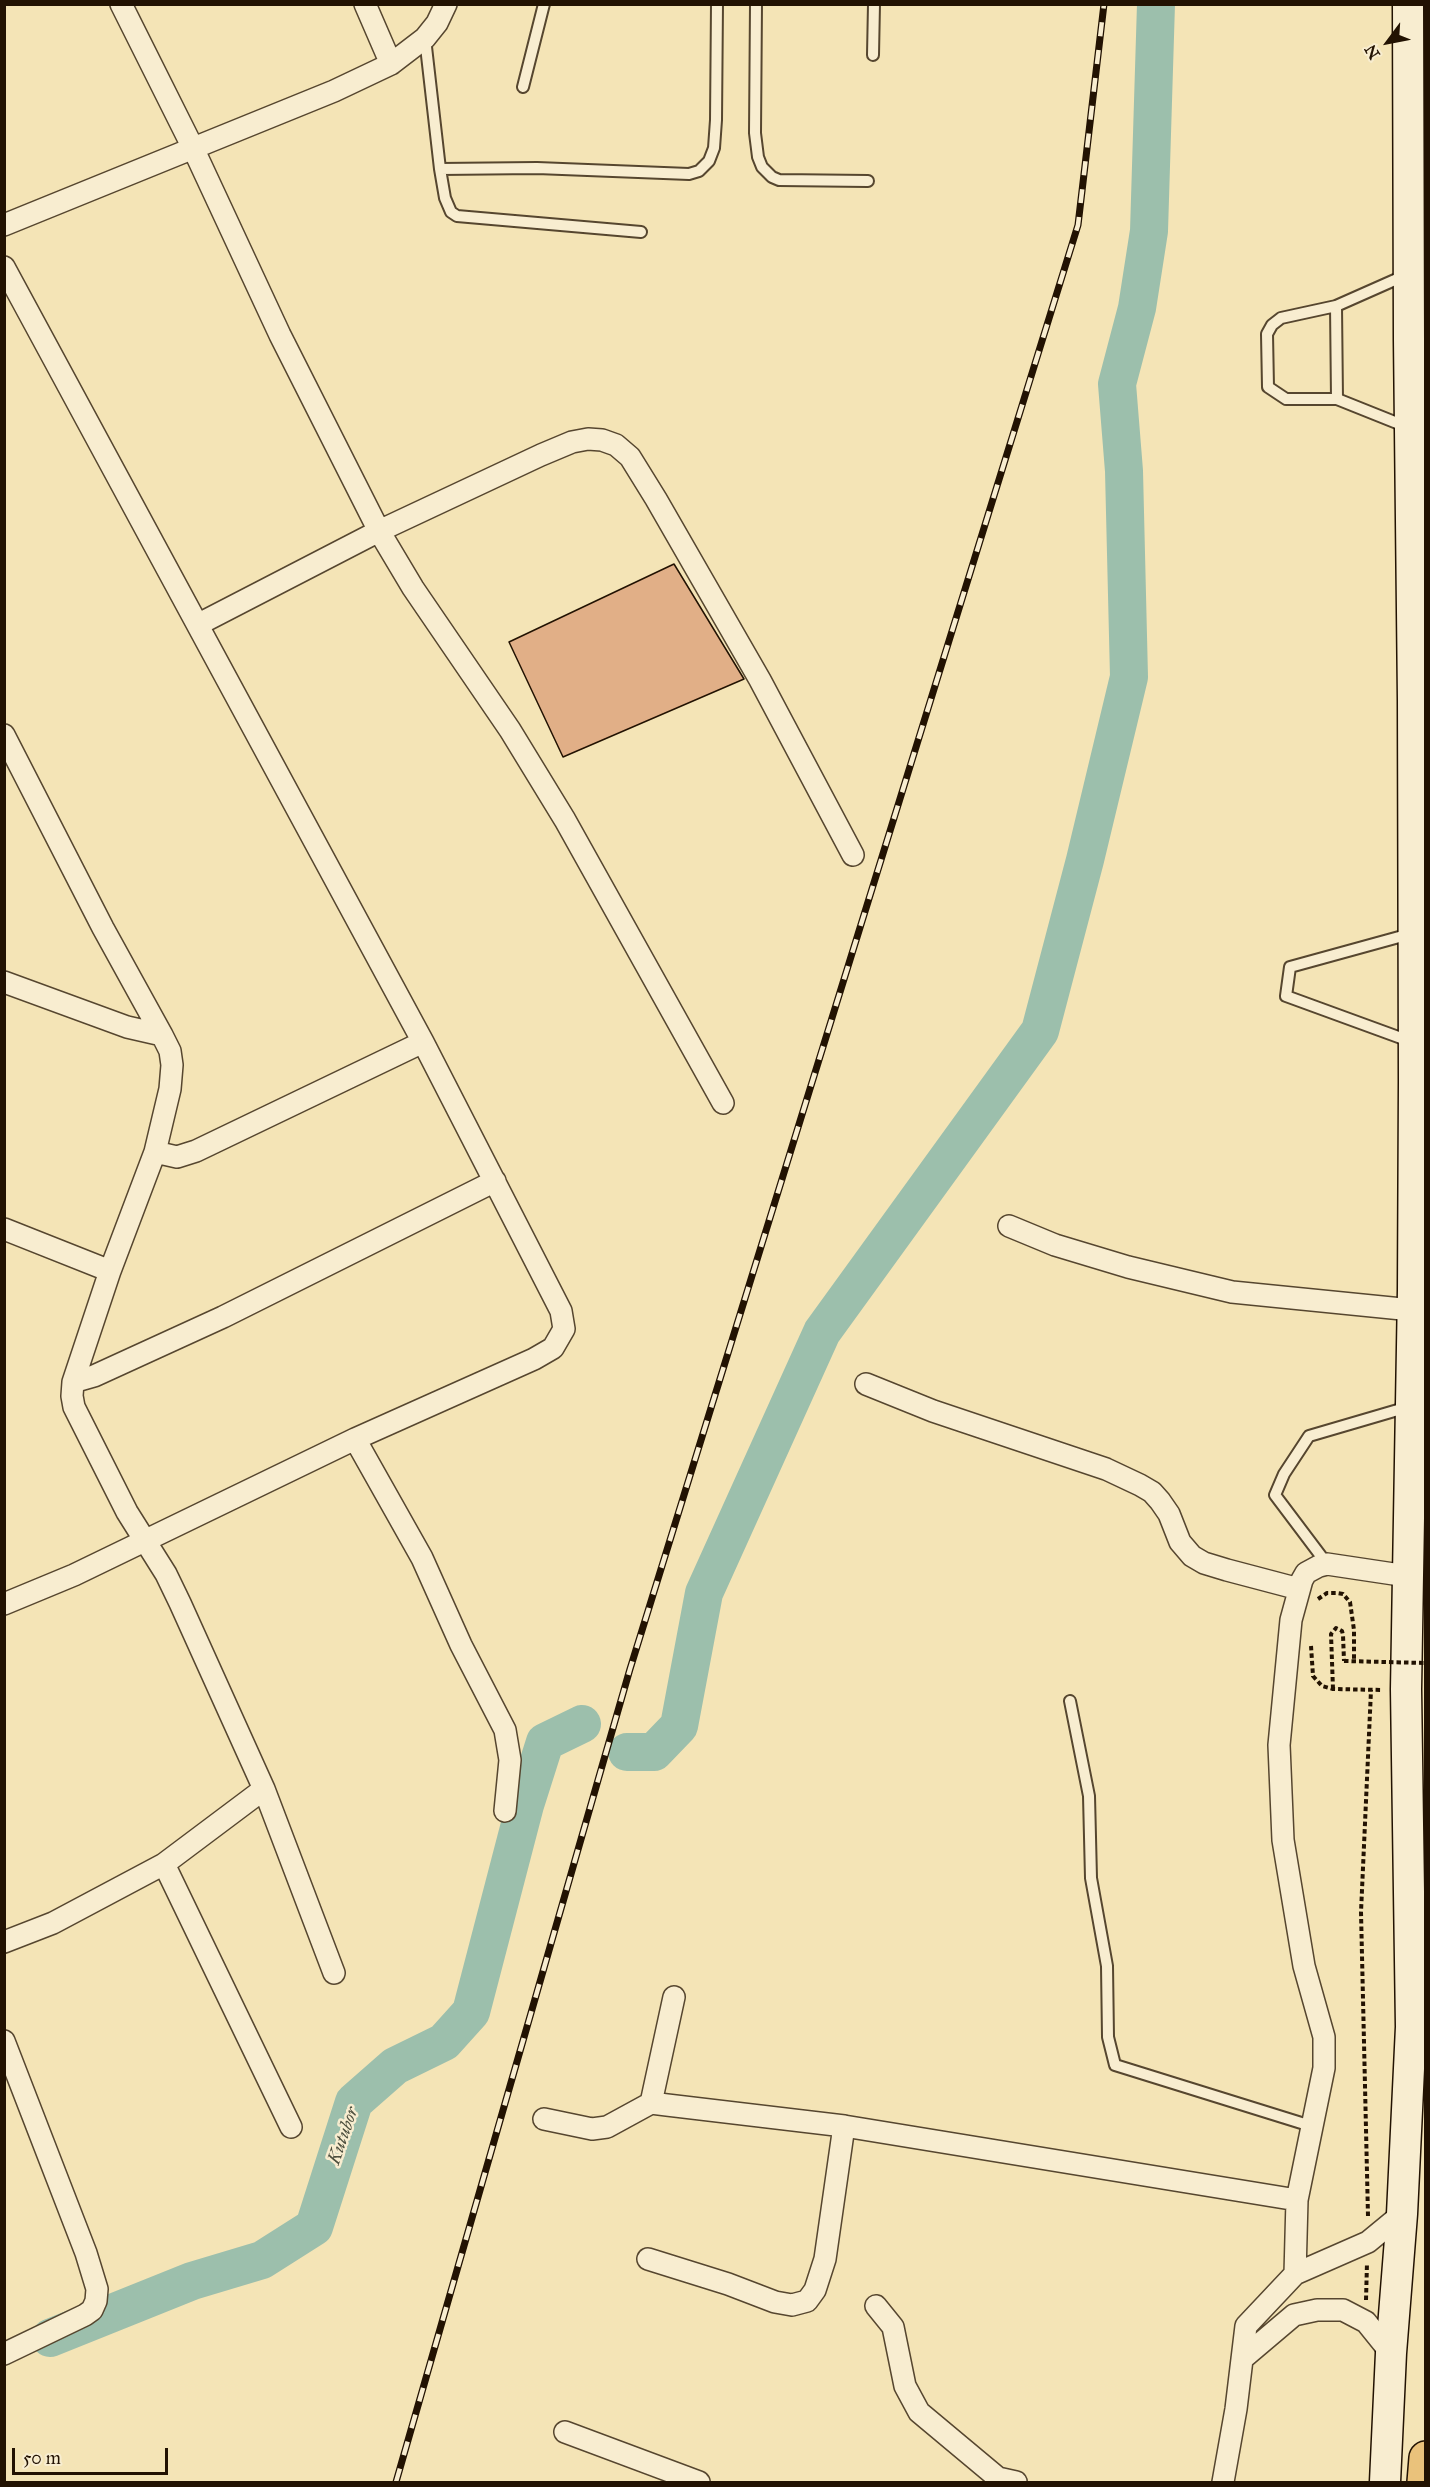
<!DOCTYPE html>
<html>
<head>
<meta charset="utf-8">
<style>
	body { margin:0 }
	#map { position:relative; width:1430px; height:2487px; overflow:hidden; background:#f4e4b6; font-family:"IM FELL Great Primer",serif }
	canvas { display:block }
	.frame { position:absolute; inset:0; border:6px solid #221202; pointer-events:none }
	.north { position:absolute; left:1358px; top:12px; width:60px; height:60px; -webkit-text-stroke:4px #f8edd0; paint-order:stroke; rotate:238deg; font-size:16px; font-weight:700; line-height:24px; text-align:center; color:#221202 }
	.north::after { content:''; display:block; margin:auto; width:21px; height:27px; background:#221202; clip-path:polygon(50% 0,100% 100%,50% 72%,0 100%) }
	.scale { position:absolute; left:12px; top:2448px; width:156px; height:27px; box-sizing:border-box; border:3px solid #221202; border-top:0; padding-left:8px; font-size:18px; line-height:21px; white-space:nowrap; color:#221202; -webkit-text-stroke:4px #f8edd0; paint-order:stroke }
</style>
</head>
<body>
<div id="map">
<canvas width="1430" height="2487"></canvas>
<div class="frame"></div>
<div class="north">N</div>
<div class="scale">50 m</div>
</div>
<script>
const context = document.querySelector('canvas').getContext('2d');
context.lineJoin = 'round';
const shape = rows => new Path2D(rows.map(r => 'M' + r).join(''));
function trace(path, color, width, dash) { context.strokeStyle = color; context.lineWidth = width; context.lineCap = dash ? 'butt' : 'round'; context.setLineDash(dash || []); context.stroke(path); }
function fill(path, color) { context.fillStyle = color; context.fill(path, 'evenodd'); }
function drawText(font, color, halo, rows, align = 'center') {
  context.font = font + ' "IM FELL Great Primer",serif'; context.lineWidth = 5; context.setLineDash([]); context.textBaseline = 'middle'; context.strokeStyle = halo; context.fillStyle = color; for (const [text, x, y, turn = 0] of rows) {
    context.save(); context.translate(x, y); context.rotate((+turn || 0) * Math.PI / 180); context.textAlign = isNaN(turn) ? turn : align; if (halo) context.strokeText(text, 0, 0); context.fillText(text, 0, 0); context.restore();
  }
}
const river = shape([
	[627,1752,654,1752,679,1726,704,1593,822,1332,1040,1031,1085,860,1129,677,1124,471,1117,384,1137,308,1149,231,1156,4],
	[50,2338,192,2281,262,2260,314,2227,354,2102,395,2066,444,2042,471,2012,525,1805,545,1742,582,1724]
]);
const building = shape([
	[674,564,744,679,563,757,509,642,674,564]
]);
const path = shape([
	[1318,1599,1327,1593,1337,1593,1343,1594,1350,1602,1354,1630,1354,1662],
	[1311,1646,1313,1676,1322,1686,1333,1689,1382,1690],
	[1333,1689,1331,1634,1336,1628,1342,1631,1343,1635,1344,1661],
	[1368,2216,1361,1912,1371,1690],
	[1366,2300,1367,2263]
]);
const service = shape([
	[756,4,755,133,758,157,762,167,772,177,779,180,868,181],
	[425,38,440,169,445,198,451,212,457,216,641,232],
	[873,55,874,4],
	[523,87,544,4],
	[440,169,537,168,689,174,699,171,709,161,714,148,716,120,717,4],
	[1406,275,1336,306,1337,399,1407,427],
	[1336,306,1281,318,1272,325,1267,334,1268,387,1286,399,1337,399],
	[1410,934,1290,967,1286,996,1412,1042],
	[1327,1564,1275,1495,1284,1474,1309,1436,1408,1407],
	[1070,1701,1089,1796,1091,1878,1107,1966,1108,2037,1115,2065,1311,2126]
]);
const minor = shape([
	[121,4,193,148,280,335,379,531,413,588,510,730,565,820,723,1103],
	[365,4,391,64],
	[4,225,334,91,391,64,425,38,437,23,446,4],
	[4,267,423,1042,561,1311,564,1329,553,1348,534,1359,355,1439,74,1575,4,1604],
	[199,624,379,531,541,455,572,442,588,439,602,440,616,445,630,457,656,499,760,680,853,855],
	[4,735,103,928,162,1035,170,1051,172,1065,170,1089,155,1152,110,1271,73,1382,72,1396,74,1407,127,1512,166,1574,180,1603,264,1789,334,1973],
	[4,982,127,1027,162,1035],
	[155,1152,177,1157,196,1151,423,1042],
	[1009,1226,1055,1245,1128,1267,1232,1292,1412,1310],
	[4,1229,110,1271],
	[73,1382,94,1376,223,1317,495,1181],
	[866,1384,933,1411,1106,1469,1140,1485,1152,1492,1160,1501,1169,1514,1180,1542,1192,1556,1204,1563,1227,1570,1299,1589],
	[355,1439,422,1558,461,1645,505,1730,510,1760,505,1811],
	[164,1864,291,2127],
	[4,1942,53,1923,164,1864,264,1789],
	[4,2041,86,2253,97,2289,96,2301,92,2310,85,2315,4,2354],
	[651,2103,674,1997],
	[544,2119,592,2129,607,2127,651,2103,667,2105,844,2126,1297,2200],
	[648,2259,728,2284,775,2302,792,2305,807,2301,815,2290,825,2259,844,2126],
	[1295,2274,1297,2200,1324,2068,1324,2037,1304,1966,1283,1840,1279,1745,1291,1620,1302,1580,1306,1573,1319,1566,1327,1564,1407,1576],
	[876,2306,893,2327,905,2386,919,2412,998,2478,1016,2482],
	[1242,2359,1294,2315,1317,2310,1343,2310,1366,2322,1391,2353],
	[565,2432,699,2482],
	[1223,2482,1236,2409,1246,2326,1295,2274,1368,2242,1402,2214]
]);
const secondary = shape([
	[1385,2482,1391,2353,1402,2214,1411,2027,1406,1689,1413,1290,1414,1082,1413,701,1409,339,1408,4]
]);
const trunk = shape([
	[1424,2482,1426,2458]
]);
const rail = shape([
	[396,2482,630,1669,1078,225,1104,4]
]);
const pathBridge = shape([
	[1344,1661,1426,1663]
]);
const waterNames = [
	["Kutubor",344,2136,-71]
];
trace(river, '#9cbfac', 38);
fill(building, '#e1af87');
trace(building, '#221202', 1.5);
trace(service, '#56462f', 14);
trace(minor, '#56462f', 24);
trace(secondary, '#221202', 33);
trace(trunk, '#221202', 36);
trace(path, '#221202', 4, [4.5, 3]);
trace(service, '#f8edd0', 10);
trace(minor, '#f8edd0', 21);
trace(secondary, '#f8edd0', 30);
trace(trunk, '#eac27b', 33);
trace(rail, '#221202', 7);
trace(rail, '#f8edd0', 4.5, [14]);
trace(pathBridge, '#221202', 4, [4.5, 3]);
drawText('italic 18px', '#4d4f3e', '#f8edd0', waterNames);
</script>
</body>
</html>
